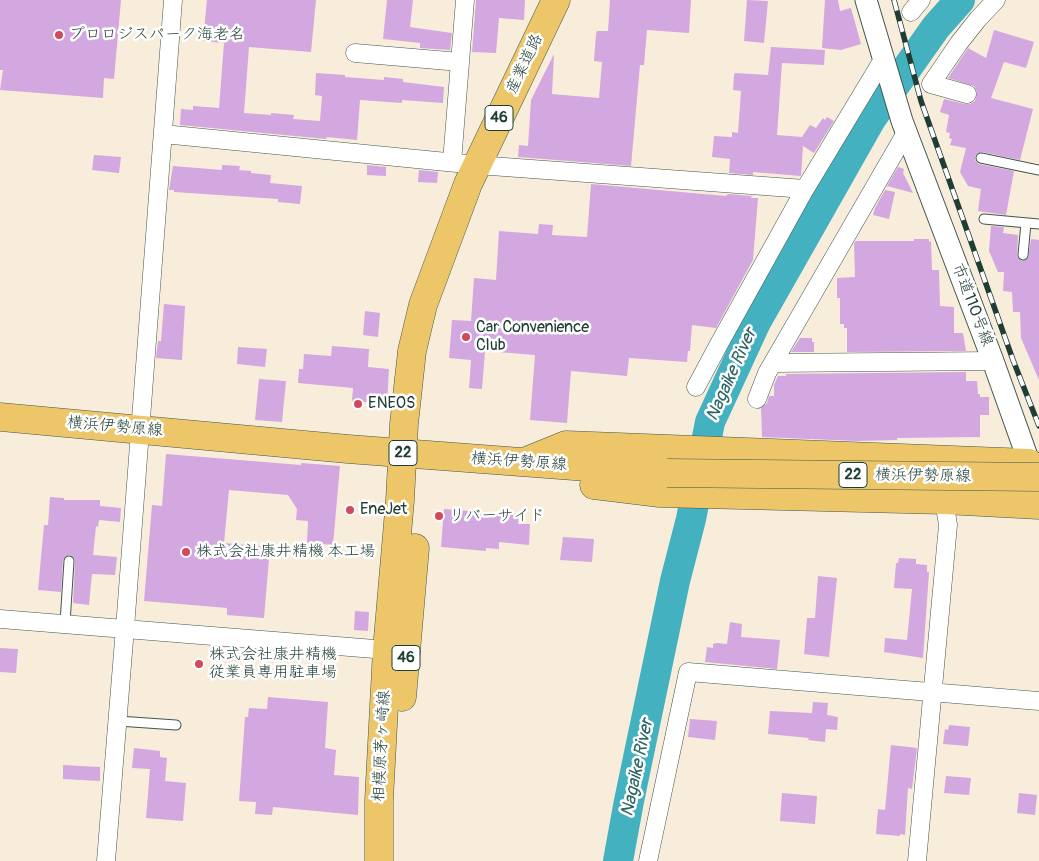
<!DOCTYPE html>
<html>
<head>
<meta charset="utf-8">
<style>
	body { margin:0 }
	canvas { display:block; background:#f8ecda }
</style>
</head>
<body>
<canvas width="1039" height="861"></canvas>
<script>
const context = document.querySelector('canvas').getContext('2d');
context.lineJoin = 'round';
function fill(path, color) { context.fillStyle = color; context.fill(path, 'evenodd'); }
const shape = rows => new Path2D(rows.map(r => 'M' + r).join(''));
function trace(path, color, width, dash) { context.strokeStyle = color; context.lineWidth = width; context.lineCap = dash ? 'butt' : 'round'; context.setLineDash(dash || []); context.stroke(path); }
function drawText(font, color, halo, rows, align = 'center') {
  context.font = font + ' Pangolin,"Klee One",sans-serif'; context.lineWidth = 5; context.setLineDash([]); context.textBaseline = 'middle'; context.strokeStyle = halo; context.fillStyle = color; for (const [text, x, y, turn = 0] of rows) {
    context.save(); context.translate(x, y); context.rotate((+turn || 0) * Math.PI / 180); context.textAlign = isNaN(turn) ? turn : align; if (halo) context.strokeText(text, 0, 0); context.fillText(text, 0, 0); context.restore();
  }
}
const water = shape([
	[945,0,965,0,955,14,947,22,949,25,919,65,913,45]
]);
const river = shape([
	[618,861,629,801,675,581,691,519,710,422,756,322,871,119,936,27,960,0]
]);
const building = shape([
	[0,0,121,0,114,79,104,78,103,98,0,90,3,70,0,70],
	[207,0,316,0,311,52,249,47,244,113,271,115,271,113,294,115,293,119,320,121,322,96,315,95,316,73,345,75,345,77,384,80,384,77,403,79,403,82,444,87,443,103,402,100,402,103,360,100,357,140,327,137,326,139,180,125,181,109,193,110,193,106,219,108,224,43,203,41],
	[387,0,413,0,410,27,452,33,450,50,420,48,420,43,383,39],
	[476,0,525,0,524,20,499,18,496,53,472,52],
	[610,0,691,0,689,33,647,30,644,65,640,65,631,166,518,157,519,145,528,146,531,100,554,54,552,94,599,98,602,62,594,61,596,34,597,31,608,31],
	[747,0,768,1,764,43,744,41],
	[825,0,838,0,840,11,851,8,861,44,841,50,822,48],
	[994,30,1034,42,1026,68,1004,62,991,98,1033,109,1020,160,982,152,977,154,975,157,975,160,979,164,1014,171,1006,215,978,211,981,189,968,186,960,172,966,148,950,145,952,139,949,138,950,133,946,132,949,115,940,112,944,99,965,104,970,104,975,101,977,92,974,86,948,78,968,48,986,58],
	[771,47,825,50,824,65,782,63,777,135,802,137,810,125,816,128,823,118,825,120,827,117,834,121,814,153,803,146,801,176,753,172,753,175,729,173,730,159,712,157,714,136,732,137,732,132,738,133,741,91,733,90,734,75,735,73,768,75],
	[94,155,121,157,119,173,92,170],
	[222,165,240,166,239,170,251,171,251,173,271,175,270,183,302,186,300,204,278,202,278,199,174,192,174,190,169,190,173,166,222,170],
	[367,165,386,167,386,176,367,175],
	[898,167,904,169,903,173,913,193,887,186],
	[419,170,438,172,437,183,418,182],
	[591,184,726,196,728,194,752,196,751,198,758,198,753,260,716,328,692,325,690,351,688,351,687,362,629,358,627,376,571,371,567,423,530,420,535,355,485,351,482,389,469,388,471,360,449,358,452,320,471,321,474,278,496,280,499,231,538,234,539,224,553,225,552,235,587,237],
	[885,190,895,192,889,219,873,215,875,208],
	[991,226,1004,227,1003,233,1018,235,1017,255,1018,258,1022,261,1028,258,1031,239,1039,240,1039,380,1021,338,1020,312,1013,312,1012,292,1003,291,1004,272,998,272,989,251],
	[914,239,929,239,929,242,931,241,932,270,939,270,940,306,954,307,954,333,963,333,966,351,847,352,847,328,844,328,844,324,840,324,840,298,837,298,837,278,855,277,854,243,856,241,914,241],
	[164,304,185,306,182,360,156,358,158,341,161,341],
	[365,311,380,313,378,337,363,335],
	[800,338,812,338,812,342,814,342,814,352,791,352],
	[332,346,369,349,368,367,389,369,387,404,352,401,353,388,298,383,299,369,303,369,304,354,331,356],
	[238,347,267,349,265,367,237,364],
	[966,372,966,381,977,381,978,394,980,394,980,397,989,397,989,415,980,415,980,437,897,438,897,440,857,441,762,437,761,408,767,403,769,396,774,396,774,385,778,376,786,376,786,374],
	[259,379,286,381,282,422,255,420],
	[166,454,301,465,301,463,340,466,333,545,307,543,308,521,296,520,297,509,288,495,229,490,224,543,270,547,264,618,227,615,227,608,144,601,152,505,162,506],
	[50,497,64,498,64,500,100,500,100,506,121,508,120,522,99,520,98,527,96,526,93,555,117,557,115,575,92,574,89,605,73,603,75,561,74,558,70,555,66,556,63,560,61,592,38,590,44,525,48,525],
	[444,509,519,515,518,524,530,524,529,545,499,542,499,549,486,548,486,551,441,547],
	[563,537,594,539,592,562,560,560],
	[899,558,916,559,916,564,927,565,927,572,929,572,923,658,884,652,885,638,907,640,912,589,894,588,896,563,898,563],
	[818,576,837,578,829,657,804,654,807,618,815,618],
	[355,611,369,612,368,631,354,630],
	[730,622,742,624,741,637,780,640,777,669,705,662,707,647,713,648,713,644,717,643,727,644],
	[0,648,18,649,16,673,0,672],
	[268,697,328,702,325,748,336,750,334,775,359,777,358,815,273,807,272,815,255,814,256,802,239,801,245,717,248,717,249,708,267,709],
	[813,702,828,703,827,715,838,717,837,730,826,729,825,742,808,740,809,738,768,734,770,711,812,713],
	[690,719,717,721,715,740,688,737],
	[949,725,970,727,968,746,943,744,945,729,948,730],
	[891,745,917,748,912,789,908,788,905,835,900,834,900,836,876,834,878,809,885,810],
	[134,748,160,751,160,757,167,758,165,781,186,783,183,821,146,818,150,769,132,768],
	[63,765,100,767,100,781,63,779],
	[946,776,971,778,969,795,944,793],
	[782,793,817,796,815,824,780,821],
	[1019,793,1037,795,1035,815,1017,813]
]);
const service = shape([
	[981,158,1039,170],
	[984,219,1039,224],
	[1023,255,1026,223],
	[65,623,69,561],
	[118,721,176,725]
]);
const minor = shape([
	[911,12,921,0],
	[355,53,460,62],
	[967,94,931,84,959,43,978,19,996,0],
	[163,134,477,165,805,189],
	[452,162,465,0],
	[773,363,993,361],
	[696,387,719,344,805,189,884,58],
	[757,399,767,373,907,131],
	[0,619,387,650],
	[106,861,125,628,173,0],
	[648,861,688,672,1039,701],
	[917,861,948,525,944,500]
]);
const tertiary = shape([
	[866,0,902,121,993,361,1034,476]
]);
const primary = shape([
	[0,417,348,449,667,473],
	[529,460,566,445,1029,463],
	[594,485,660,493,944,500,1039,505],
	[402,697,415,548],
	[379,861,379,800,387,650,400,500,404,424,412,351,423,305,468,184,556,0]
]);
const rail = shape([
	[894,0,921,101,1013,360,1039,426]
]);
const primaryBridge = shape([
	[667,473,1039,477]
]);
const markers = [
	[59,35,5,"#d1495b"],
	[466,337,5,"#d1495b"],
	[358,404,5,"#d1495b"],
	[350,510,5,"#d1495b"],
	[439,516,5,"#d1495b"],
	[186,552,5,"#d1495b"],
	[199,664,5,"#d1495b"]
];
const shields = [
	[499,118,28],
	[403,453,28],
	[853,475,28],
	[406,658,28]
];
const shieldNames = [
	["46",499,118],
	["22",403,453],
	["22",853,475],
	["46",406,658]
];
const poiNames = [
	["プロロジスパーク海老名",69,35],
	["Car Convenience",476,328],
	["Club",476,346],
	["ENEOS",368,404],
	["EneJet",360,510],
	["リバーサイド",449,516],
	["株式会社康井精機 本工場",196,552],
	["株式会社康井精機",209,655],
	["従業員専用駐車場",209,673]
];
const streetNames = [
	["産業道路",525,64,-65],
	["市道110号線",972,305,69],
	["横浜伊勢原線",115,427,5],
	["横浜伊勢原線",519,462,4],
	["横浜伊勢原線",923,476,1],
	["相模原茅ヶ崎線",382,746,-87]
];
const waterNames = [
	["Nagaike River",732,375,-66],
	["Nagaike River",638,768,-78]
];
fill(water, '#44b1c1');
trace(river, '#44b1c1', 30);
fill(building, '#d3a8e1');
trace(service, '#40574d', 11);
trace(minor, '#40574d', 19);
trace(tertiary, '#40574d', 23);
trace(primary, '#40574d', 29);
trace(service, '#fff', 9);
trace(minor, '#fff', 18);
trace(tertiary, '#fff', 21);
trace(primary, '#ecc669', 28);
trace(rail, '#1f3d34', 5.5);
trace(rail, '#fff', 4, [11]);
trace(primaryBridge, '#40574d', 29, []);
trace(primaryBridge, '#ecc669', 28);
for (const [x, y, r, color] of markers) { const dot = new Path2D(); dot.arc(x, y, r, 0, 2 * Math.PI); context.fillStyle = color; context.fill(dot); trace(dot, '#fff', 2); }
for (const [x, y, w] of shields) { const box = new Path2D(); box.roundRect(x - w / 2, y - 12.5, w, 25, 4); context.fillStyle = '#fff'; context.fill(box); trace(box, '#1f3d34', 1); }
drawText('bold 15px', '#1f3d34', null, shieldNames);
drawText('16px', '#1f3d34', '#fff', poiNames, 'left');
drawText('16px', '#1f3d34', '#fff', streetNames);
drawText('italic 18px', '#2c6665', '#fff', waterNames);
</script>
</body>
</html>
